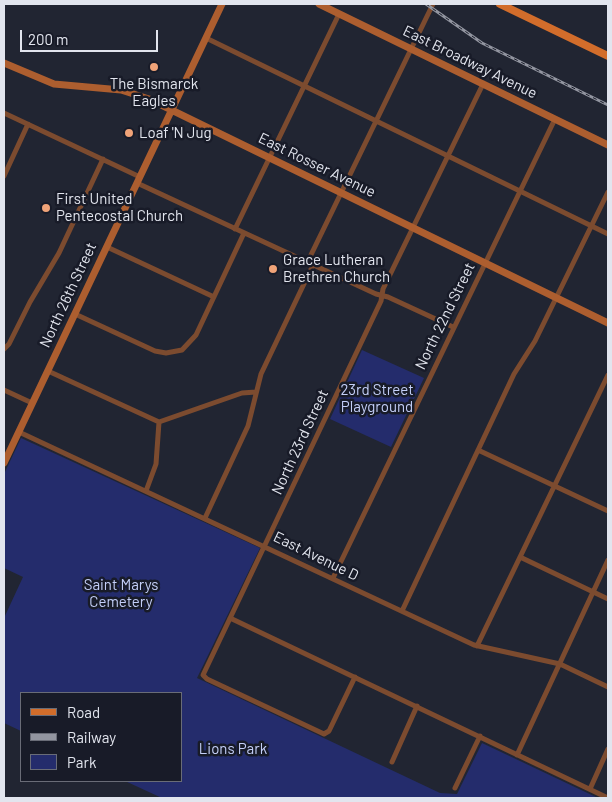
<!DOCTYPE html>
<html>
<head>
<meta charset="utf-8">
<style>
	body { margin:0 }
	#map { position:relative; width:612px; height:802px; overflow:hidden; background:#212532; font-family:Barlow,sans-serif }
	canvas { display:block }
	.frame { position:absolute; inset:0; border:5px solid #e2e5ee; pointer-events:none }
	.legend { position:absolute; left:20px; top:692px; width:162px; height:90px; box-sizing:border-box; background:#181b28; border:1px solid #696c77; margin:0; padding:6px 9px; list-style:none; font-size:15px; color:#e2e5ee }
	.legend li { display:flex; align-items:center; gap:10px; height:25px }
	.legend b { width:25px; border:1px solid #696c77 }
	.scale { position:absolute; left:20px; top:30px; width:138px; height:22px; box-sizing:border-box; border:2px solid #e2e5ee; border-top:0; padding-left:6px; font-size:15px; line-height:18px; white-space:nowrap; color:#e2e5ee; -webkit-text-stroke:4px #181b28; paint-order:stroke }
</style>
</head>
<body>
<div id="map">
<canvas width="612" height="802"></canvas>
<div class="frame"></div>
<ul class="legend">
<li><b style="height:6px;background:#d26d2b"></b>Road</li>
<li><b style="height:6px;background:#9295a0"></b>Railway</li>
<li><b style="height:14px;background:#242c6c"></b>Park</li>
</ul>
<div class="scale">200 m</div>
</div>
<script>
const context = document.querySelector('canvas').getContext('2d');
context.lineJoin = 'round';
function fill(path, color) { context.fillStyle = color; context.fill(path, 'evenodd'); }
const shape = rows => new Path2D(rows.map(r => 'M' + r).join(''));
function trace(path, color, width, dash) { context.strokeStyle = color; context.lineWidth = width; context.lineCap = dash ? 'butt' : 'round'; context.setLineDash(dash || []); context.stroke(path); }
function drawText(font, color, halo, rows, align = 'center') {
  context.font = font + ' Barlow,sans-serif'; context.lineWidth = 5; context.setLineDash([]); context.textBaseline = 'middle'; context.strokeStyle = halo; context.fillStyle = color; for (const [text, x, y, turn = 0] of rows) {
    context.save(); context.translate(x, y); context.rotate((+turn || 0) * Math.PI / 180); context.textAlign = isNaN(turn) ? turn : align; if (halo) context.strokeText(text, 0, 0); context.fillText(text, 0, 0); context.restore();
  }
}
const green = shape([
	[362,350,424,378,391,447,330,419],
	[21,438,260,548,197,678,440,793,457,794,482,743,598,798,162,798,125,781,181,781,181,693,21,693,21,731,4,723,4,618,23,577,4,568,4,474]
]);
const street = shape([
	[206,38,608,234],
	[4,113,140,177],
	[4,176,28,124],
	[137,183,376,294,388,297,453,327],
	[235,229,339,14],
	[107,247,214,297],
	[307,263,433,4],
	[75,314,155,351,166,353,182,350,196,335,244,233],
	[4,349,9,344,30,302,59,253,103,159],
	[48,371,159,422,242,393,256,392],
	[4,390,32,403],
	[19,432,474,645,560,664,608,687],
	[478,450,608,511],
	[146,491,156,464,159,422],
	[205,518,248,426,261,374,313,265],
	[520,557,608,599],
	[333,578,555,119],
	[402,611,514,374,535,341,608,192],
	[230,618,608,798],
	[477,646,608,375],
	[355,677,329,731,324,734,207,679,203,675,381,301,383,289,483,84],
	[517,755,608,560],
	[392,762,417,706],
	[455,788,480,736],
	[590,789,608,749]
]);
const secondary = shape([
	[319,4,608,145],
	[4,63,54,84,121,90,149,99,608,323],
	[4,463,222,4]
]);
const primary = shape([
	[500,4,608,56]
]);
const rail = shape([
	[426,4,482,43,608,105]
]);
const markers = [
	[154,67,5,"#f0a378"],
	[129,133,5,"#f0a378"],
	[46,208,5,"#f0a378"],
	[273,269,5,"#f0a378"]
];
const streetNames = [
	["East Broadway Avenue",470,62,26],
	["East Rosser Avenue",317,165,26],
	["North 26th Street",68,295,-65],
	["North 22nd Street",445,316,-64],
	["North 23rd Street",300,442,-65],
	["East Avenue D",316,556,26]
];
const poiNames = [
	["The Bismarck",154,84,"center"],
	["Eagles",154,101,"center"],
	["Loaf 'N Jug",139,133],
	["First United",56,199],
	["Pentecostal Church",56,216],
	["Grace Lutheran",283,260],
	["Brethren Church",283,277]
];
const parkNames = [
	["23rd Street",377,390],
	["Playground",377,407],
	["Saint Marys",121,585],
	["Cemetery",121,602],
	["Lions Park",233,749]
];
fill(green, '#242c6c');
trace(street, '#7c4b2f', 5);
trace(secondary, '#ad5e2f', 7);
trace(primary, '#d26d2b', 8);
trace(rail, '#9295a0', 3);
trace(rail, '#181b28', 1, [4]);
for (const [x, y, r, color] of markers) { const dot = new Path2D(); dot.arc(x, y, r, 0, 2 * Math.PI); context.fillStyle = color; context.fill(dot); trace(dot, '#181b28', 2); }
drawText('15px', '#e2e5ee', '#181b28', streetNames);
drawText('15px', '#e2e5ee', '#181b28', poiNames, 'left');
drawText('15px', '#c4cff8', '#181b28', parkNames);
</script>
</body>
</html>
